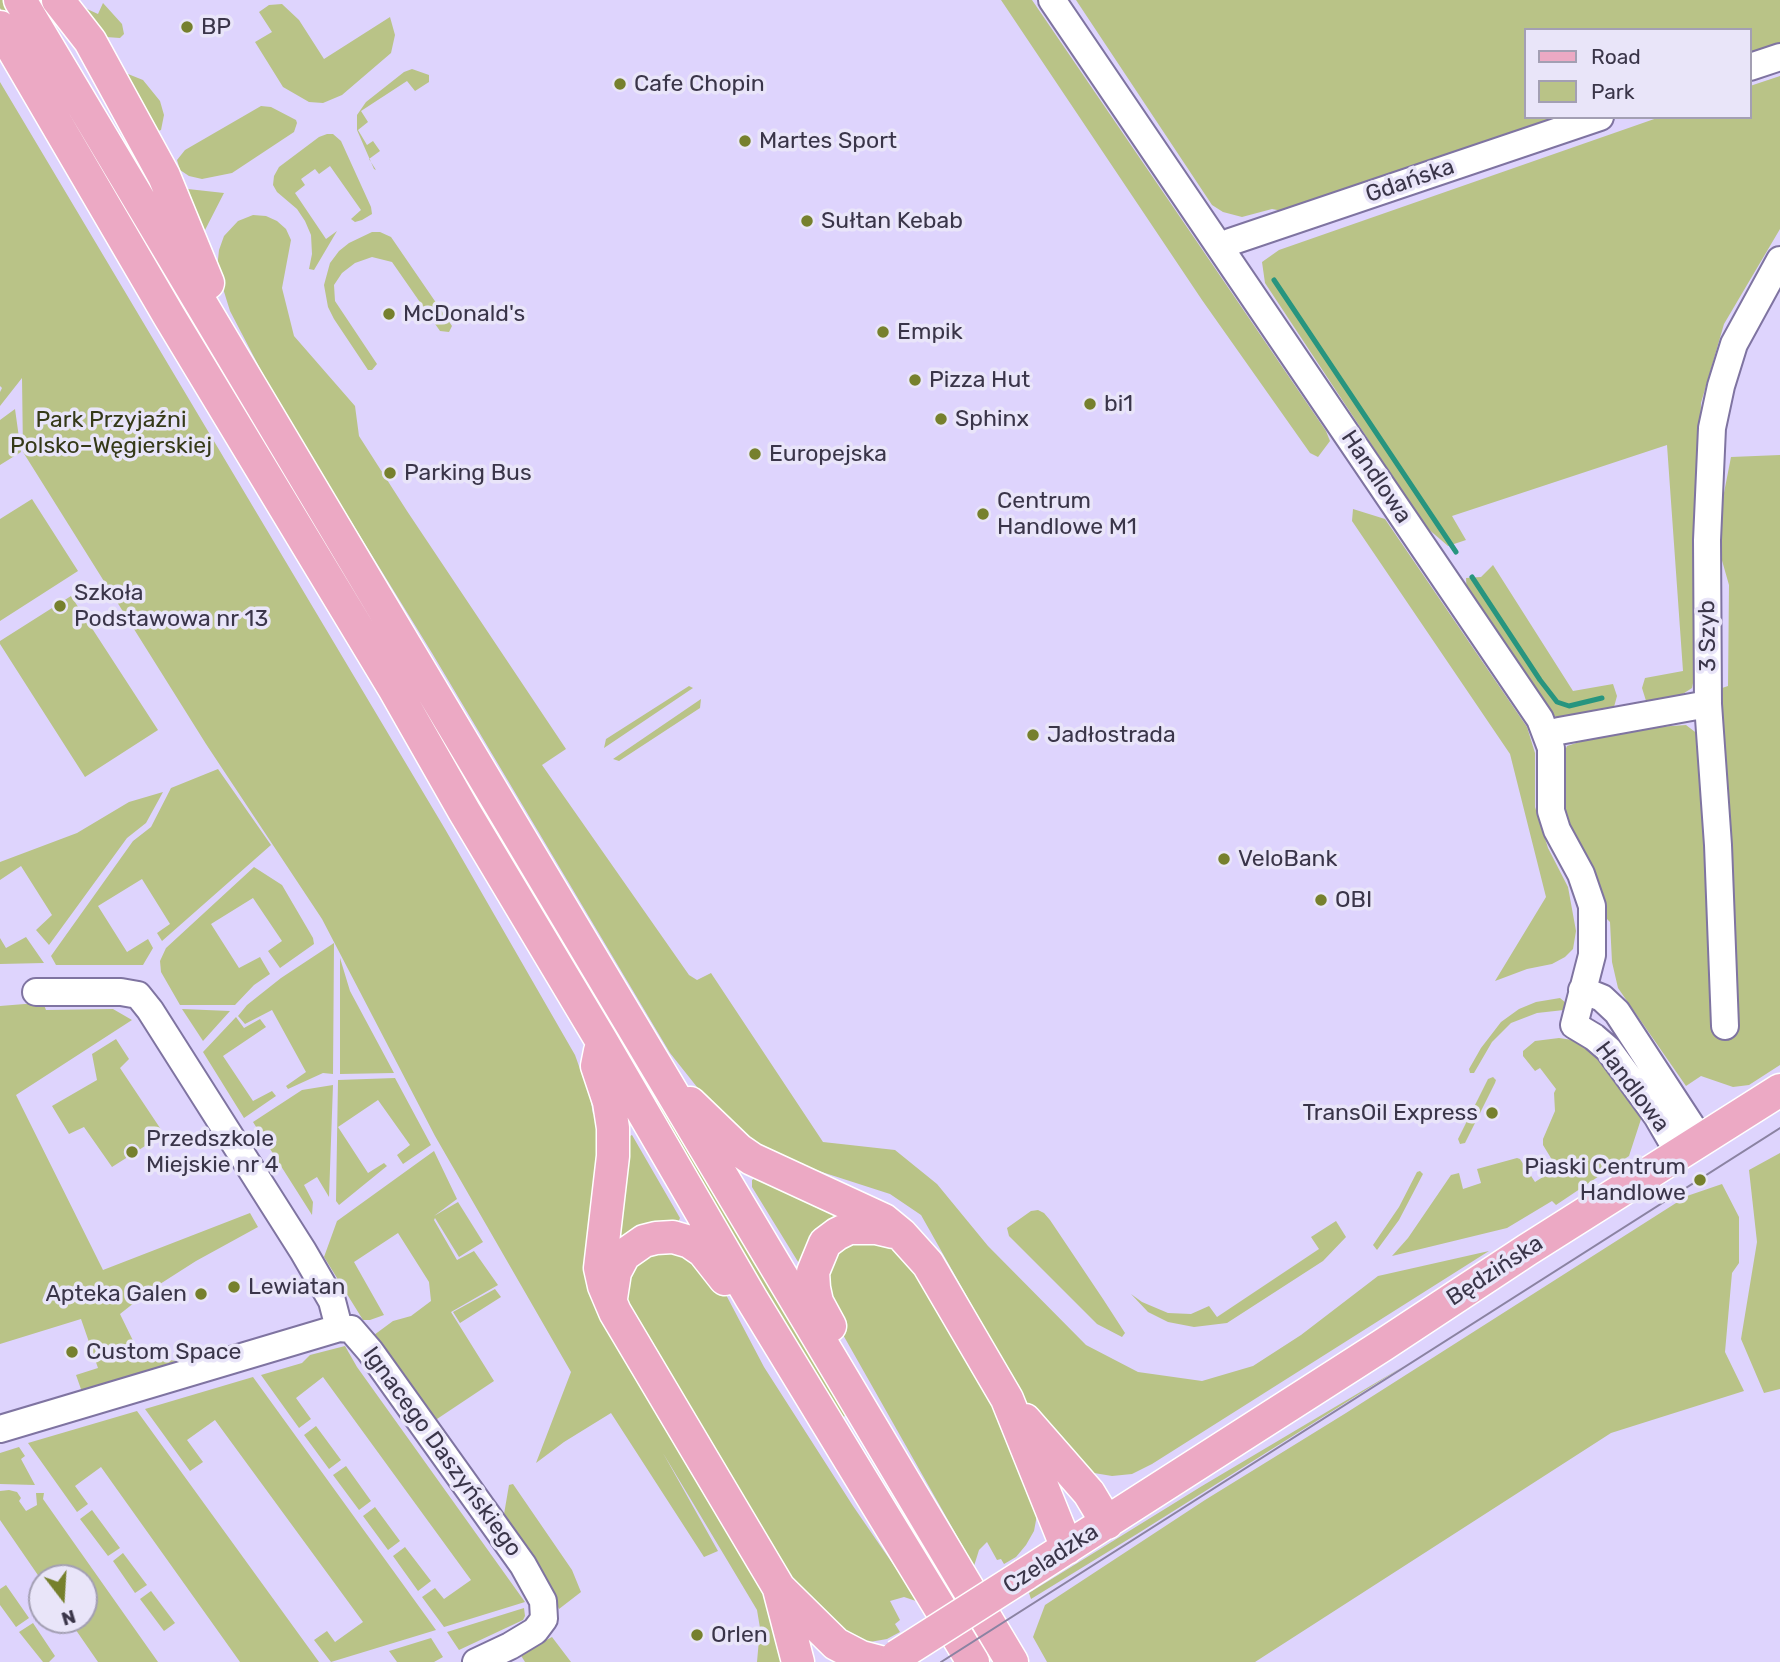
<!DOCTYPE html>
<html>
<head>
<meta charset="utf-8">
<style>
	body { margin:0 }
	#map { position:relative; width:1780px; height:1662px; overflow:hidden; background:#ded4fd; font-family:Rubik,sans-serif }
	canvas { display:block }
	.legend { position:absolute; left:1524px; top:28px; width:228px; height:91px; box-sizing:border-box; background:#e9e5f9; border:2px solid #a39fb3; margin:0; padding:9px 12px; list-style:none; font-size:21px; color:#3a3549 }
	.legend li { display:flex; align-items:center; gap:14px; height:35px }
	.legend b { width:35px; border:2px solid #a39fb3 }
	.north { position:absolute; left:28px; top:1564px; width:70px; height:70px; box-sizing:border-box; background:#e9e5f9; border:2px solid #a39fb3; border-radius:50%; rotate:163deg; font-size:19px; font-weight:700; line-height:28px; text-align:center; color:#3a3549 }
	.north::after { content:''; display:block; margin:auto; width:24px; height:32px; background:#76802d; clip-path:polygon(50% 0,100% 100%,50% 72%,0 100%) }
</style>
</head>
<body>
<div id="map">
<canvas width="1780" height="1662"></canvas>
<ul class="legend">
<li><b style="height:9px;background:#eca9c4"></b>Road</li>
<li><b style="height:19px;background:#b9c387"></b>Park</li>
</ul>
<div class="north">N</div>
</div>
<script>
const context = document.querySelector('canvas').getContext('2d');
context.lineJoin = 'round';
function fill(path, color) { context.fillStyle = color; context.fill(path, 'evenodd'); }
const shape = rows => new Path2D(rows.map(r => 'M' + r).join(''));
function trace(path, color, width, dash) { context.strokeStyle = color; context.lineWidth = width; context.lineCap = dash ? 'butt' : 'round'; context.setLineDash(dash || []); context.stroke(path); }
function drawText(font, color, halo, rows, align = 'center') {
  context.font = font + ' Rubik,sans-serif'; context.lineWidth = 7; context.setLineDash([]); context.textBaseline = 'middle'; context.strokeStyle = halo; context.fillStyle = color; for (const [text, x, y, turn = 0] of rows) {
    context.save(); context.translate(x, y); context.rotate((+turn || 0) * Math.PI / 180); context.textAlign = isNaN(turn) ? turn : align; if (halo) context.strokeText(text, 0, 0); context.fillText(text, 0, 0); context.restore();
  }
}
const green = shape([
	[0,0,7,0,849,1414,839,1419,0,8],
	[1001,0,1032,0,1326,431,1330,441,1318,457,1310,453,1202,300],
	[1076,0,1780,0,1780,46,1750,57,1750,30,1526,30,1526,117,1580,117,1294,213,1272,209,1242,217,1223,212,1212,205],
	[103,3,122,24,124,34,120,38,106,37,76,4,98,14],
	[282,4,299,20,324,59,390,17,395,35,391,53,342,95,323,103,309,102,283,87,255,42,272,32,259,12,269,5],
	[412,69,429,75,429,82,415,91,407,81,361,111,368,122,358,130,367,145,373,141,380,151,369,159,376,170,374,169,357,130,357,115,366,102,404,72],
	[118,70,143,80,160,101,164,115,161,130,155,132],
	[1780,76,1780,229,1724,324,1701,403,1696,583,1696,669,1692,688,1678,697,1647,704,1642,688,1645,678,1683,671,1667,445,1452,516,1466,540,1448,546,1426,527,1265,283,1262,262,1279,250,1660,117,1750,117,1750,86],
	[0,82,445,829,575,1055,590,1097,593,1114,598,1114,606,1144,592,1247,760,1585,779,1625,790,1662,757,1662,760,1628,757,1610,663,1453,718,1551,704,1557,611,1413,564,1442,536,1463,571,1372,435,1136,322,919,206,744,23,452,22,378,0,406,0,392,2,388,0,386],
	[261,106,271,107,296,120,297,123,294,132,232,173,202,179,189,176,180,170,177,160,185,150],
	[327,134,333,134,341,141,371,207,372,214,362,220,355,222,351,219,361,210,330,166,319,174,315,169,301,179,305,185,295,193,326,239,337,231,314,270,309,269,312,254,311,235,305,221,297,209,277,192,273,185,274,176,279,167,319,137],
	[179,188,224,193,204,232],
	[253,215,266,216,277,221,286,229,291,240,282,288,294,336,355,406,359,436,407,511,566,749,542,765,689,975,697,980,711,973,823,1142,895,1150,937,1184,988,1246,1086,1345,1138,1372,1202,1381,1253,1366,1301,1335,1378,1276,1489,1251,1152,1464,1132,1474,1112,1476,1094,1473,1030,1408,921,1215,890,1194,769,1155,716,1111,670,1053,432,653,277,401,230,311,217,269,219,250,224,236,238,221],
	[372,232,380,232,391,237,452,326,449,332,440,331,392,262,372,257,355,263,342,273,334,285,335,301,377,364,372,370,368,370,334,319,328,307,324,285,330,263,339,251,349,243],
	[15,409,21,452,0,465,0,420],
	[1780,455,1780,1065,1749,1085,1733,1087,1701,1076,1686,1086,1618,988,1612,962,1610,922,1604,916,1563,821,1563,755,1567,746,1616,730,1686,725,1703,738,1716,690,1728,686,1729,585,1721,557,1721,508,1731,457],
	[32,499,78,571,0,621,0,519],
	[1353,509,1385,519,1527,727,1535,753,1535,807,1548,848,1568,887,1576,931,1573,949,1565,957,1552,964,1527,969,1495,981,1546,897,1510,754,1352,521],
	[1493,565,1573,691,1613,684,1617,696,1614,707,1564,720,1551,715,1467,595,1466,578,1481,577],
	[71,596,158,730,85,777,0,644,0,641],
	[689,686,693,688,604,748,606,739],
	[701,699,700,708,619,761,613,759],
	[218,769,271,845,162,941,157,933,170,924,142,879,98,906,127,952,148,939,153,948,143,965,56,965,51,956,133,841,151,827,171,788],
	[163,792,146,823,127,838,49,945,36,930,52,915,21,866,0,880,0,862,77,833,129,802],
	[254,867,282,885,313,938,314,944,280,968,268,951,282,941,253,898,211,924,239,968,260,957,270,974,254,985,235,1005,180,1005,161,972,160,961,166,948],
	[26,937,44,963,0,964,0,938,6,948],
	[334,943,333,1074,323,1073,288,1089,286,1086,306,1072,272,1010,245,1024,238,1016,247,1005,281,978],
	[340,958,350,991,394,1073,340,1074],
	[1560,998,1566,1003,1564,1010,1537,1013,1511,1023,1492,1042,1474,1073,1470,1073,1469,1069,1481,1048,1501,1022,1519,1009,1536,1002],
	[37,1003,44,1005,46,1010,113,1009,132,1020,16,1095,103,1270,250,1213,258,1227,196,1261,149,1291,120,1314,140,1355,182,1362,82,1392,76,1375,98,1368,81,1319,0,1344,0,1006],
	[182,1009,230,1011,203,1041],
	[236,1017,244,1028,260,1019,266,1027,223,1056,253,1101,272,1091,276,1096,244,1118,203,1052],
	[1559,1038,1579,1041,1591,1047,1642,1116,1629,1156,1556,1205,1552,1201,1507,1228,1392,1256,1408,1238,1451,1175,1459,1173,1463,1189,1481,1183,1477,1169,1517,1158,1520,1159,1535,1182,1557,1168,1543,1145,1543,1139,1555,1111,1554,1093,1556,1089,1540,1068,1535,1071,1523,1056,1523,1051,1535,1041],
	[116,1039,129,1059,120,1068,164,1134,112,1167,84,1127,69,1134,52,1106,97,1080,92,1054],
	[1493,1077,1496,1080,1495,1083,1465,1143,1460,1144,1458,1139,1488,1079],
	[395,1078,431,1145,403,1164,397,1155,410,1145,378,1100,338,1127,368,1173,384,1163,387,1166,339,1205,336,1201,338,1080],
	[333,1085,329,1197,317,1177,304,1185,313,1202,312,1215,253,1122,302,1090],
	[632,1135,680,1218,677,1225,617,1249,626,1138],
	[434,1151,457,1199,434,1216,458,1202,483,1242,459,1257,435,1218,434,1220,457,1260,474,1251,498,1285,451,1312,494,1381,434,1421,374,1335,393,1321,411,1316,431,1301,429,1282,398,1233,354,1262,384,1315,370,1320,363,1320,324,1257,337,1221],
	[1780,1153,1780,1389,1764,1393,1741,1339,1757,1242,1749,1170],
	[1420,1171,1423,1174,1399,1220,1377,1250,1373,1245,1399,1207,1417,1172],
	[759,1175,844,1216,800,1265,752,1187,752,1180],
	[1722,1184,1739,1217,1739,1263,1732,1273,1725,1352,1744,1391,1611,1433,1255,1662,1047,1662,1033,1637,1045,1605,1205,1500,1346,1413,1687,1196],
	[1038,1210,1044,1213,1050,1220,1103,1299,1125,1333,1122,1337,1097,1324,1009,1236,1007,1228,1031,1211],
	[1336,1221,1346,1237,1323,1261,1227,1323,1194,1327,1168,1322,1148,1312,1131,1294,1142,1302,1168,1313,1191,1314,1209,1306,1217,1317,1319,1249,1311,1237],
	[882,1241,899,1250,911,1262,1017,1449,1037,1515,1034,1531,1026,1545,1016,1557,1004,1564,1001,1559,997,1560,987,1542,979,1550,974,1566,829,1310,829,1258,842,1244],
	[659,1249,682,1250,724,1291,764,1367,853,1506,919,1602,904,1597,890,1601,900,1620,895,1624,900,1632,887,1639,864,1643,851,1639,817,1612,739,1502,622,1299,626,1276,639,1260],
	[495,1289,501,1297,460,1323,453,1312],
	[345,1346,357,1367,525,1602,444,1627,422,1597,435,1588,444,1599,471,1580,323,1377,296,1398,311,1419,299,1428,261,1375,302,1363,310,1355],
	[1404,1366,1137,1534,1031,1599,1029,1593,1202,1486],
	[253,1377,436,1630,331,1662,314,1640,327,1631,335,1642,363,1622,215,1420,187,1440,203,1462,190,1471,145,1409],
	[137,1411,319,1662,240,1662,101,1467,75,1486,88,1504,77,1512,28,1443],
	[316,1426,341,1460,329,1469,304,1435],
	[19,1447,25,1456,21,1459,35,1485,0,1484,0,1453],
	[346,1466,371,1501,359,1510,333,1475],
	[513,1484,572,1570,581,1592,559,1609,551,1592,503,1520,509,1485],
	[9,1490,17,1492,21,1498,19,1501,26,1511,37,1505,36,1493,44,1493,43,1499,158,1662,98,1662,69,1620,84,1620,84,1578,42,1578,42,1581,0,1520,0,1491],
	[375,1507,400,1541,388,1550,363,1516],
	[92,1510,120,1548,108,1556,80,1519],
	[405,1547,431,1581,418,1591,393,1556],
	[123,1553,147,1585,135,1593,113,1561],
	[6,1585,29,1618,16,1627,0,1605,0,1589],
	[151,1591,175,1623,164,1631,140,1599],
	[524,1608,525,1616,523,1620,459,1650,447,1632],
	[33,1623,55,1656,49,1662,43,1662,19,1632],
	[552,1637,571,1662,525,1662,520,1654],
	[431,1638,443,1657,434,1662,397,1662,389,1651]
]);
const stream = shape([
	[1274,280,1456,552],
	[1472,577,1540,680,1557,702,1569,706,1602,698]
]);
const minor = shape([
	[1052,0,1540,719,1551,748,1551,811,1557,830,1581,874,1592,906,1592,955,1574,1025,1594,1037,1608,1049,1657,1116,1678,1152],
	[1750,67,1780,57],
	[1221,248,1230,242,1600,117],
	[1548,735,1559,731,1708,704],
	[1582,990,1602,998,1617,1012,1700,1139],
	[36,992,121,992,138,995,150,1010,303,1251,332,1301,339,1328],
	[1725,1026,1718,845,1708,704,1707,540,1712,428,1721,386,1734,344,1780,260],
	[0,1429,339,1328,351,1329,370,1351,523,1565,543,1601,544,1619,535,1631,510,1646,476,1662]
]);
const major = shape([
	[20,0,1012,1662],
	[58,0,90,41,164,176,208,283],
	[0,27,169,316,395,690,464,811,601,1040,751,1298,973,1662],
	[600,1051,597,1066,609,1102,613,1128,613,1156,600,1268,604,1286,615,1312,779,1588,836,1644,861,1657,880,1662],
	[690,1103,739,1150,752,1159,884,1220,901,1234,928,1264,1007,1399,1067,1548],
	[611,1298,615,1272,624,1255,644,1241,656,1238,673,1237,690,1242,703,1251,725,1279],
	[830,1326,817,1302,814,1288,813,1272,825,1243,837,1234,849,1228,876,1228,893,1232],
	[1025,1420,1089,1493,1107,1523],
	[1024,1575,1383,1345,1527,1250,1780,1090],
	[779,1589,798,1662]
]);
const tram = shape([
	[941,1662,1780,1128]
]);
const majorBridge = shape([
	[897,1656,1024,1575]
]);
const markers = [
	[187,27,7,"#76802d"],
	[620,84,7,"#76802d"],
	[745,141,7,"#76802d"],
	[807,221,7,"#76802d"],
	[389,314,7,"#76802d"],
	[883,332,7,"#76802d"],
	[915,380,7,"#76802d"],
	[1090,404,7,"#76802d"],
	[941,419,7,"#76802d"],
	[755,454,7,"#76802d"],
	[390,473,7,"#76802d"],
	[983,514,7,"#76802d"],
	[60,606,7,"#76802d"],
	[1033,735,7,"#76802d"],
	[1224,859,7,"#76802d"],
	[1321,900,7,"#76802d"],
	[1492,1113,7,"#76802d"],
	[132,1152,7,"#76802d"],
	[1700,1180,7,"#76802d"],
	[234,1287,7,"#76802d"],
	[201,1294,7,"#76802d"],
	[72,1352,7,"#76802d"],
	[697,1635,7,"#76802d"]
];
const poiNames = [
	["BP",201,27],
	["Cafe Chopin",634,84],
	["Martes Sport",759,141],
	["Sułtan Kebab",821,221],
	["McDonald's",403,314],
	["Empik",897,332],
	["Pizza Hut",929,380],
	["bi1",1104,404],
	["Sphinx",955,419],
	["Europejska",769,454],
	["Parking Bus",404,473],
	["Centrum",997,501],
	["Handlowe M1",997,527],
	["Szkoła",74,593],
	["Podstawowa nr 13",74,619],
	["Jadłostrada",1047,735],
	["VeloBank",1238,859],
	["OBI",1335,900],
	["TransOil Express",1478,1113,"right"],
	["Przedszkole",146,1139],
	["Miejskie nr 4",146,1165],
	["Piaski Centrum",1686,1167,"right"],
	["Handlowe",1686,1193,"right"],
	["Lewiatan",248,1287],
	["Apteka Galen",187,1294,"right"],
	["Custom Space",86,1352],
	["Orlen",711,1635]
];
const streetNames = [
	["Gdańska",1410,181,-19],
	["Handlowa",1376,477,56],
	["3 Szyb",1708,636,-91],
	["Handlowa",1632,1087,53],
	["Będzińska",1495,1271,-33],
	["Ignacego Daszyńskiego",442,1452,54],
	["Czeladzka",1051,1559,-33]
];
const parkNames = [
	["Park Przyjaźni",111,420],
	["Polsko–Węgierskiej",111,446]
];
fill(green, '#b9c387');
trace(stream, '#27957f', 5);
trace(minor, '#7f74a1', 30);
trace(major, '#fff', 35);
trace(minor, '#fff', 26);
trace(major, '#eca9c4', 32);
trace(tram, '#8b83a2', 2);
trace(majorBridge, '#fff', 35, []);
trace(majorBridge, '#eca9c4', 32);
for (const [x, y, r, color] of markers) { const dot = new Path2D(); dot.arc(x, y, r, 0, 2 * Math.PI); context.fillStyle = color; context.fill(dot); trace(dot, '#e9e5f9', 2.5); }
drawText('23px', '#3a3549', '#e9e5f9', poiNames, 'left');
drawText('23px', '#3a3549', '#e9e5f9', streetNames);
drawText('23px', '#353918', '#e9e5f9', parkNames);
</script>
</body>
</html>
